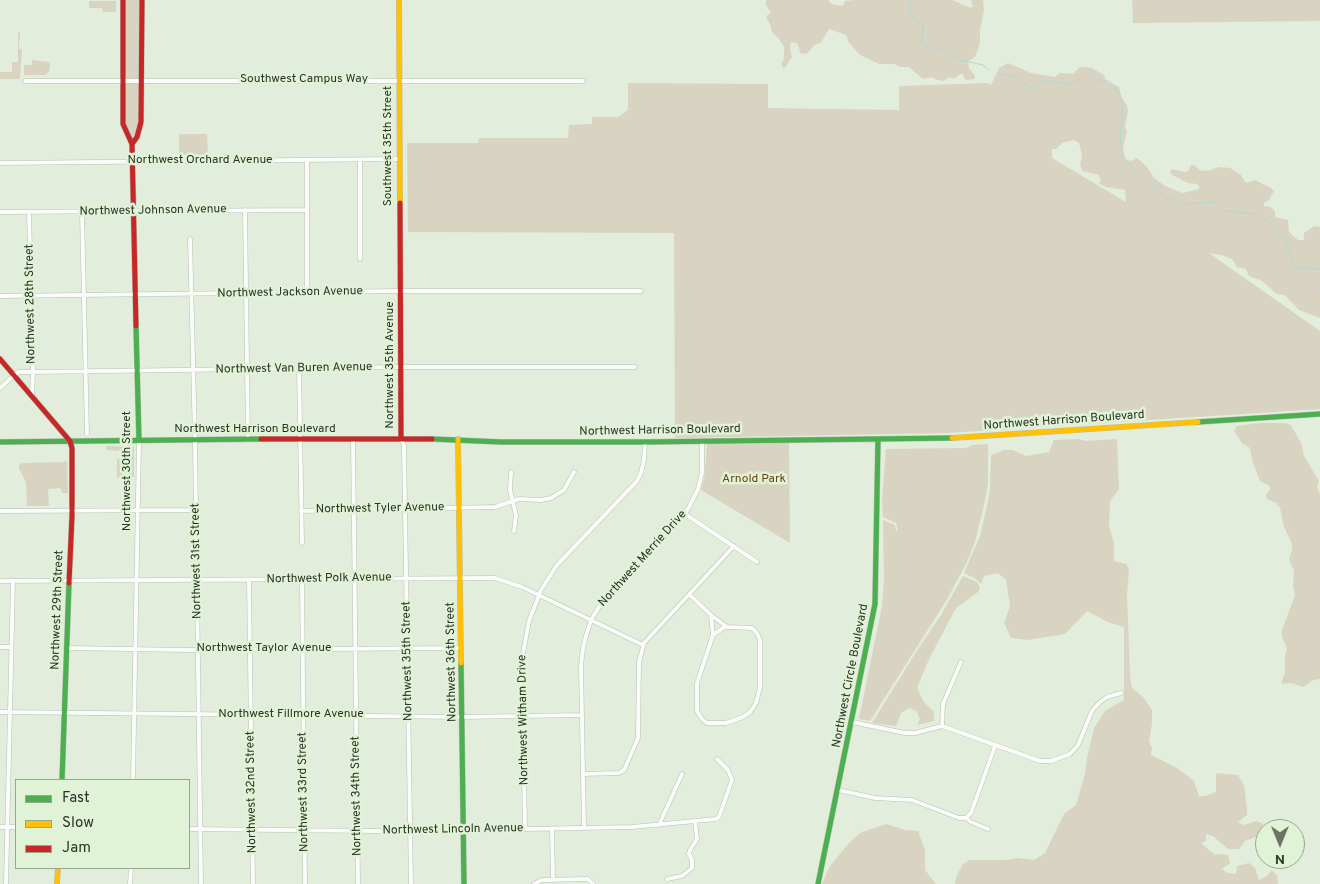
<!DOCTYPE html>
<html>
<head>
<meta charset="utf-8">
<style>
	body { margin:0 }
	#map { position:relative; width:1320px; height:884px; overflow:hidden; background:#e2eddc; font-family:Overpass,sans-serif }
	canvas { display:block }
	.legend { position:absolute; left:15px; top:779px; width:175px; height:90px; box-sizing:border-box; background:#e1f3d6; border:1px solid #98a690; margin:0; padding:6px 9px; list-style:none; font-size:15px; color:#2b3227 }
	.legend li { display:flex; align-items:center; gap:10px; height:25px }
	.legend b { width:25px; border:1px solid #98a690 }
	.north { position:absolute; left:1255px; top:819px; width:50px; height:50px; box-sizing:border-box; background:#e1f3d6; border:1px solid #98a690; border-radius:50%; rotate:180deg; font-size:14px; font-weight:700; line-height:20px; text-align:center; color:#2b3227 }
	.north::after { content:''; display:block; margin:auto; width:18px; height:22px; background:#6b7366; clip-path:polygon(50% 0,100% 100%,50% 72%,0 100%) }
</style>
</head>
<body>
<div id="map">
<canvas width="1320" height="884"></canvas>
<ul class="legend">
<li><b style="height:6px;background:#4caf50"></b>Fast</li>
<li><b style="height:6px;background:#ffc107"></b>Slow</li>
<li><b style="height:6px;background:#c62828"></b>Jam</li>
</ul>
<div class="north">N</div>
</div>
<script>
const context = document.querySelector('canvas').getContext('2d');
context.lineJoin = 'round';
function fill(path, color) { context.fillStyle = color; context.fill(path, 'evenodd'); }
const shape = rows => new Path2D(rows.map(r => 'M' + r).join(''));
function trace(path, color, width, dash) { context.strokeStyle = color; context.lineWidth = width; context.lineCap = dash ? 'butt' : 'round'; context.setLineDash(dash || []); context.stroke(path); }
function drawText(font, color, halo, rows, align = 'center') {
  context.font = font + ' Overpass,sans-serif'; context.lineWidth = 5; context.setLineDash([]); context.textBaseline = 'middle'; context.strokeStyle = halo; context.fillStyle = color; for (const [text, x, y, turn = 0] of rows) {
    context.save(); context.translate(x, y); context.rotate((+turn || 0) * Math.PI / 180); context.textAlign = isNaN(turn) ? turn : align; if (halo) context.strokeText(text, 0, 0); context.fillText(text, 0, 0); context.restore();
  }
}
const green = shape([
	[124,0,140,0,140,121,136,134,132,137,130,137,125,125],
	[766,0,828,0,831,4,843,6,845,1,854,0,952,0,971,8,973,6,971,0,983,0,984,10,980,30,980,43,975,57,970,60,968,62,969,68,975,76,974,79,965,80,963,74,960,74,955,78,948,78,943,81,937,80,932,77,923,79,909,67,900,67,894,64,879,64,860,55,849,43,846,35,829,29,821,43,815,44,808,53,801,54,797,43,791,42,790,48,792,57,784,69,781,64,784,59,784,47,779,39,772,32,770,24,767,19,766,16,771,13,766,5],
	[1132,0,1320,0,1320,21,1133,23],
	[89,1,116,1,116,12,103,12,102,8,89,8],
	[18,32,20,32,19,48,22,50,20,77,19,79,0,79,0,72,12,72,12,62,18,62],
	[32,60,49,62,50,65,49,72,45,75,24,75,24,65,32,65],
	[1008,63,1031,73,1055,77,1060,73,1073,74,1080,67,1083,67,1092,68,1104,75,1106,81,1119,87,1121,97,1127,105,1128,111,1125,126,1127,132,1123,147,1125,159,1131,161,1137,158,1147,167,1154,178,1165,186,1183,193,1199,189,1199,186,1197,184,1188,183,1172,175,1170,172,1172,169,1185,172,1188,171,1191,165,1194,165,1201,171,1211,170,1219,167,1230,168,1241,175,1246,183,1255,180,1271,188,1274,191,1272,195,1269,200,1264,203,1264,206,1270,207,1275,211,1275,217,1288,220,1289,232,1298,240,1304,240,1304,233,1314,226,1320,227,1320,318,1299,310,1285,295,1277,294,1262,281,1249,276,1246,269,1237,267,1232,259,1221,255,1209,253,1320,331,1320,409,948,433,675,438,674,233,408,232,407,143,478,143,479,138,568,138,569,125,592,124,592,117,618,117,628,110,628,83,768,84,768,108,899,110,899,86,988,83,991,85,999,68],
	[1074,140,1079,143,1082,155,1080,165,1082,171,1099,175,1101,181,1098,183,1106,187,1125,190,1126,202,1052,158,1052,149,1056,149,1062,143],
	[179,134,207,134,208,155,179,155],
	[1260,423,1285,423,1291,425,1301,443,1304,456,1319,481,1317,487,1320,494,1320,679,1313,680,1303,687,1291,683,1282,684,1282,681,1285,672,1285,656,1287,648,1282,637,1282,630,1295,595,1293,585,1294,571,1289,559,1292,550,1292,544,1284,527,1280,508,1276,503,1267,499,1266,494,1270,490,1270,486,1260,481,1252,460,1250,448,1242,443,1234,431,1237,426],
	[1079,439,1085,441,1117,439,1119,489,1110,501,1109,526,1114,543,1114,561,1126,564,1129,569,1127,595,1130,677,1132,688,1143,697,1152,710,1152,724,1149,741,1152,748,1151,755,1177,768,1194,781,1199,796,1205,796,1216,792,1216,773,1238,775,1244,785,1247,809,1247,815,1238,822,1243,825,1257,821,1263,824,1263,834,1245,841,1239,849,1228,849,1213,836,1206,834,1206,841,1201,843,1215,855,1220,854,1228,855,1230,863,1222,869,1227,873,1236,874,1237,866,1249,863,1255,868,1259,880,1267,876,1272,870,1277,876,1278,884,955,884,956,877,963,864,970,860,1007,860,1017,858,1034,860,1045,853,1064,814,1076,805,1085,774,1087,758,1094,728,1105,711,1124,700,1124,627,1108,622,1087,611,1065,634,1027,640,1011,638,1004,623,1010,606,1006,580,998,573,984,576,981,584,976,579,964,573,980,536,988,501,990,488,991,455,1004,450,1013,450,1026,456,1049,452,1054,440],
	[789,443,790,543,701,490,705,474,707,444],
	[988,444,988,484,985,501,975,542,967,562,946,601,870,721,859,719,882,606,884,580,883,520,895,525,896,531,898,531,896,523,883,517,882,500,886,449,966,448,972,445],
	[106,446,134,447,134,477,117,478,117,461,118,459,122,459,122,451,106,450],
	[67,460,68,493,62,493,60,488,48,489,49,506,27,506,26,482,19,469,19,465,22,463,63,462],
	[963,576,977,582,980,587,978,592,956,608,929,659,917,688,924,702,934,712,934,721,917,725,920,719,916,711,909,708,901,713,896,726,872,723,918,649,941,615],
	[886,824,905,830,918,831,925,850,925,870,936,884,822,884,830,866,850,842,860,833]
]);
const stream = shape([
	[910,0,910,12,914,19,923,25,922,40,925,46,947,52,960,60,983,65,988,69],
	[999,74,1016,77,1030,87,1036,89,1042,81,1045,80,1066,84,1077,81,1085,73,1091,76,1097,81,1103,82,1107,80,1113,85,1121,96,1123,116,1120,133,1122,155,1139,176,1165,197,1183,204,1214,202,1225,211,1256,214,1270,223,1286,241,1296,268,1320,269],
	[1320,289,1320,292]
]);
const street = shape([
	[25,81,583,81],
	[307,161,307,293],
	[0,163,399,159],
	[245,210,248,440],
	[0,212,307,210],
	[29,212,33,372,32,395],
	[82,212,87,434],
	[190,239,195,440,201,884],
	[360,259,360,160],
	[0,296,400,291,641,291],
	[299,369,302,543],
	[0,388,18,372,29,372,401,367,635,367],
	[401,438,404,446,411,884],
	[353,439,358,884],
	[511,472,510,490,516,515,514,531],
	[0,511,196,510],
	[301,511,495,507,519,499,541,500,551,498,564,490,574,472],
	[685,514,757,562],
	[249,580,253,884],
	[302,580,305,884],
	[0,581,495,578,522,587,643,645],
	[690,595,711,615],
	[711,615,727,627,752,628,757,633,760,640,760,688,756,703,750,712,743,717,726,723,707,723,702,719,697,711,697,683,713,635,711,615],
	[713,635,726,626],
	[0,647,11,647],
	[67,648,188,650,461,648],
	[0,712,462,717,582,715],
	[852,722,905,733,915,733,942,726,1040,761,1051,761,1070,754,1078,745,1092,711,1099,703,1107,697,1121,693],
	[942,726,943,704,961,662],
	[583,774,619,773,624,770,638,738,639,662,644,643,734,546],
	[133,780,139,441],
	[838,790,875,798,912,800,959,818,966,818,971,813,995,746],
	[966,818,971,822,988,829],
	[659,825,682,774],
	[0,827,16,827],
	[552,828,553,880],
	[584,828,581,665,583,648,586,636,591,620,600,605,685,514,689,507,698,489,702,473,702,441],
	[189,829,464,832,525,829,632,827,716,819,719,817,732,780,728,770,717,759],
	[525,829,522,659,529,621,541,590,557,565,637,481,641,473,644,460,645,442],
	[667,879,682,876,692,868,692,860,689,854,690,850,697,839,695,821],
	[6,884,13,581],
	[130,884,131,868],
	[534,884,542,880,588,879,593,884]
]);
const fast = shape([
	[136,326,139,441],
	[1198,422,1320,414],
	[432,439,501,442,645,442,952,438],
	[0,442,261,439],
	[461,663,464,884],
	[62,780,69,583],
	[818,884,875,604,878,439]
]);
const slow = shape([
	[399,0,400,203],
	[952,438,1198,422],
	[458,439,461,663],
	[57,884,58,868]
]);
const jam = shape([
	[123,0,123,124,132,144,136,326],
	[132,144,137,137,141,122,142,0],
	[400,203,401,438],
	[0,359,70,441,72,448,72,516,69,583],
	[261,439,432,439]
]);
const streetNames = [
	["Southwest Campus Way",304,80],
	["Southwest 35th Street",389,146,-90],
	["Northwest Orchard Avenue",200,161],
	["Northwest Johnson Avenue",153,211,-1],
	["Northwest Jackson Avenue",290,293,-1],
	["Northwest 28th Street",31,304,-91],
	["Northwest 35th Avenue",391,365,-90],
	["Northwest Van Buren Avenue",294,369,-1],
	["Northwest Harrison Boulevard",1064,421,-4],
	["Northwest Harrison Boulevard",255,430],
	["Northwest Harrison Boulevard",660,431,-1],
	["Northwest 30th Street",128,471,-90],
	["Northwest Tyler Avenue",380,509,-1],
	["Northwest Merrie Drive",643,559,-48],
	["Northwest 31st Street",197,561,-91],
	["Northwest Polk Avenue",329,579,-1],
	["Northwest 29th Street",58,610,-88],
	["Northwest Taylor Avenue",264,649],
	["Northwest 35th Street",408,661,-91],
	["Northwest 36th Street",452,662,-91],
	["Northwest Circle Boulevard",851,676,-79],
	["Northwest Fillmore Avenue",291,715],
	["Northwest Witham Drive",524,720,-91],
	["Northwest 32nd Street",252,792,-91],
	["Northwest 33rd Street",304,792,-91],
	["Northwest 34th Street",357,796,-91],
	["Northwest Lincoln Avenue",453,830,-1]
];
const parkNames = [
	["Arnold Park",754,480]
];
fill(green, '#d9d4c2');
trace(stream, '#b4d8d4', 1);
trace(street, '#b7bfb2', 5);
trace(fast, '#b7bfb2', 6);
trace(slow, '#b7bfb2', 6);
trace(jam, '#b7bfb2', 6);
trace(street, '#fbfcfa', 4);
trace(fast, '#4caf50', 5);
trace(slow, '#ffc107', 5);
trace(jam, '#c62828', 5);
drawText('12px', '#2b3227', '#e1f3d6', streetNames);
drawText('12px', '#684213', '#e1f3d6', parkNames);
</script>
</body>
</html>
